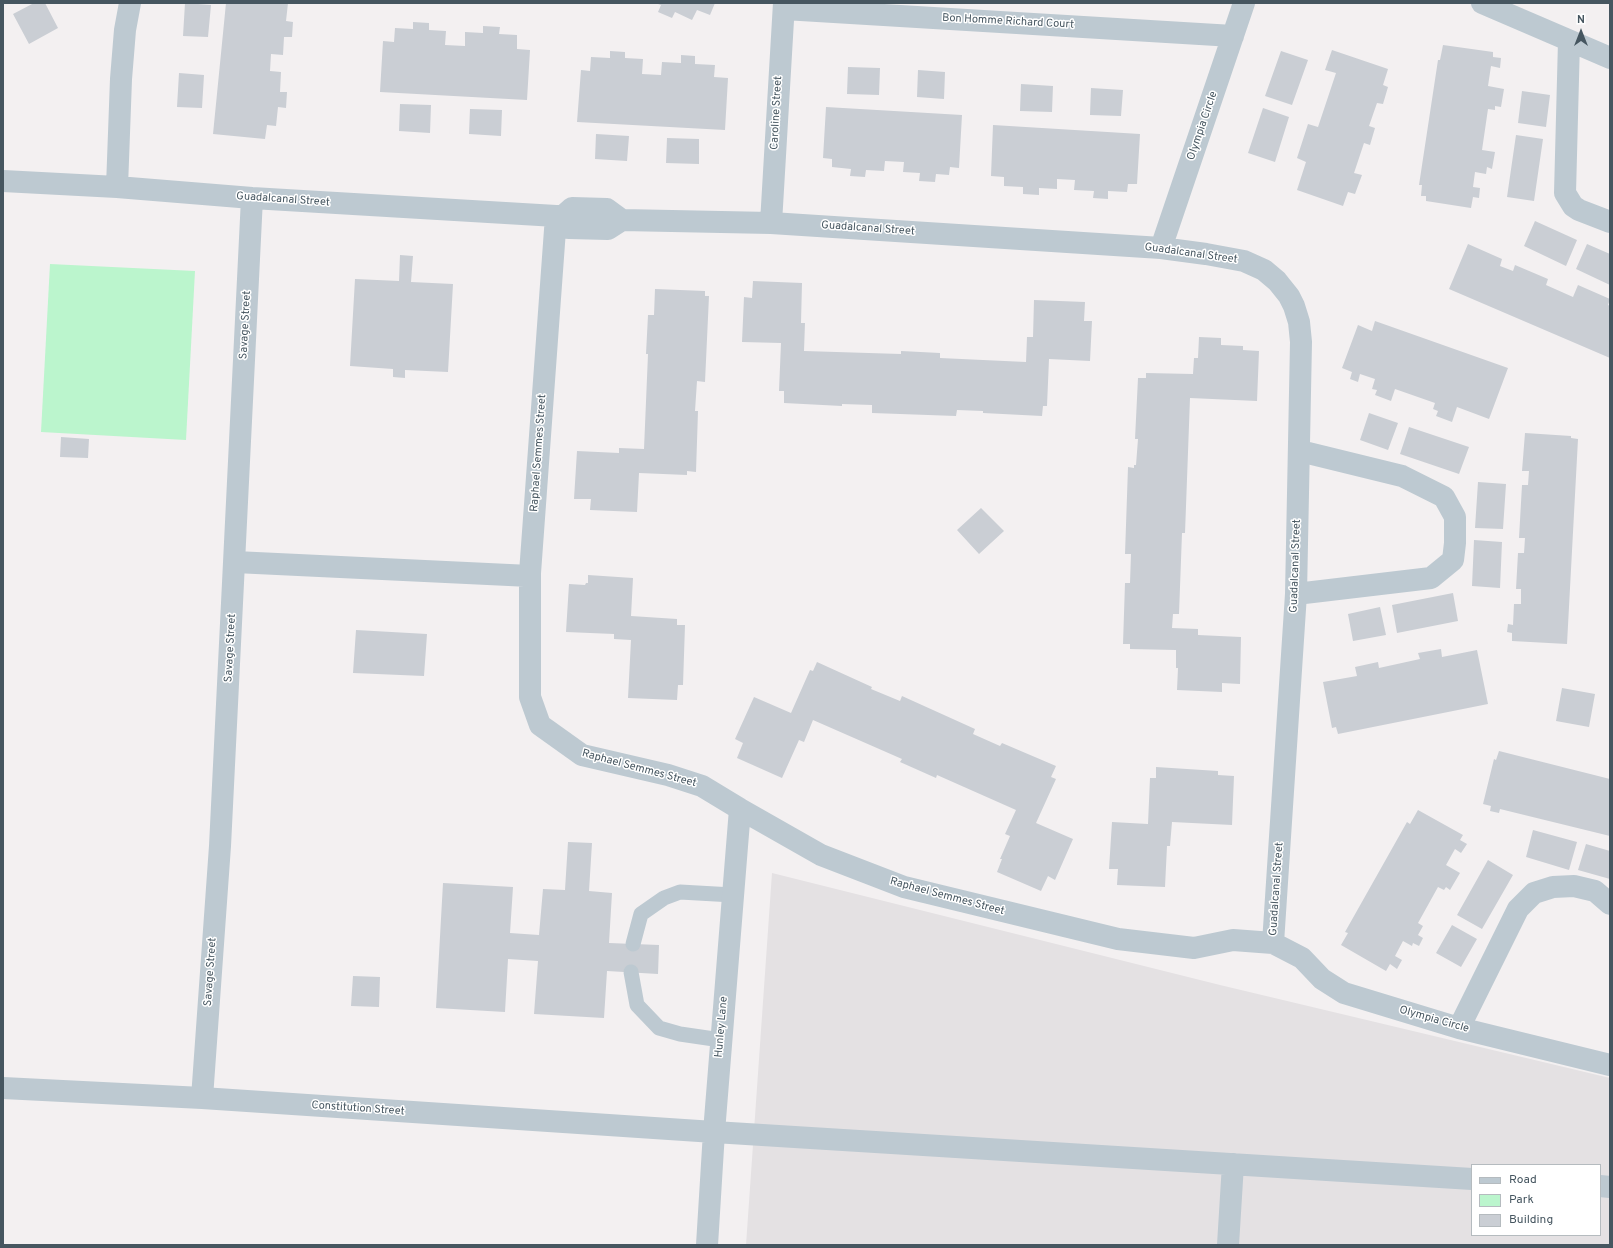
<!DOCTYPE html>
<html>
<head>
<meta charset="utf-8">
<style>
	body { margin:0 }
	#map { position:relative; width:1613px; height:1248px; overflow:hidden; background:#f3f0f1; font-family:Overpass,sans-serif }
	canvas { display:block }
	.frame { position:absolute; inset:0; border:4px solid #465660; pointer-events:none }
	.legend { position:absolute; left:1471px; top:1164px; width:130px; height:72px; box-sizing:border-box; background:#fff; border:1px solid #b5bbbf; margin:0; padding:5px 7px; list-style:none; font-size:12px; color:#465660 }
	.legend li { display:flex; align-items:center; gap:8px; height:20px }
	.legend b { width:20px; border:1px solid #b5bbbf }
	.north { position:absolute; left:1561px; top:12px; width:40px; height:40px; -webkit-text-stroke:3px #fff; paint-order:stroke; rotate:0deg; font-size:11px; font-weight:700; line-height:16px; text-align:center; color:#465660 }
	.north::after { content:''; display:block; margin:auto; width:14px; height:18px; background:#465660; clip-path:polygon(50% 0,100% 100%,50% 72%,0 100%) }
</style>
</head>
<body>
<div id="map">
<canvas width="1613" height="1248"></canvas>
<div class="frame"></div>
<ul class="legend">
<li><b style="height:5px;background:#bdc9d1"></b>Road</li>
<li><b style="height:11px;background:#bbf5cd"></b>Park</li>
<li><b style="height:11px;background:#caced4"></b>Building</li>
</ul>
<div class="north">N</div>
</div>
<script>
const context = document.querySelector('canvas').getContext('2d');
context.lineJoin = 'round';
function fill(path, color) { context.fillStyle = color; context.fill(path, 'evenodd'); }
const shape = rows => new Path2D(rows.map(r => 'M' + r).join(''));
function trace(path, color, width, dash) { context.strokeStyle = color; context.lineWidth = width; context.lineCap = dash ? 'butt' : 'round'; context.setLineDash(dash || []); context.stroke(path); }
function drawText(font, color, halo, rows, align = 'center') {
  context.font = font + ' Overpass,sans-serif'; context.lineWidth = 3; context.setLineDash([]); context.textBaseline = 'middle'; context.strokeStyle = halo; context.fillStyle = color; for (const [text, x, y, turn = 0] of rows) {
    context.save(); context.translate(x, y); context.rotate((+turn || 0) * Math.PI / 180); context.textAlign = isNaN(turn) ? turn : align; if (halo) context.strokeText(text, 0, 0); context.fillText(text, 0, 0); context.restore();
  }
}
const education = shape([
	[772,873,1220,985,1610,1078,1610,1245,746,1245],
	[1472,1165,1600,1165,1600,1235,1472,1235]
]);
const green = shape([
	[50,264,195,271,186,440,41,432]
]);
const building = shape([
	[34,3,45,3,58,28,29,44,13,14],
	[185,3,211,5,208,37,183,36],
	[226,3,288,3,286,21,293,22,292,37,284,37,283,55,271,54,270,71,281,72,280,92,287,92,286,108,278,107,276,126,267,125,265,139,213,134],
	[655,3,715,3,710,15,697,10,692,20,675,12,672,18,658,12,661,5],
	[413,22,429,23,429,30,446,31,445,45,465,46,465,32,483,33,483,26,500,27,499,34,517,35,517,49,530,50,527,100,380,92,383,41,394,42,395,28,413,29],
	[1443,45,1493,52,1493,57,1501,58,1500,68,1491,66,1488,86,1504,89,1501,107,1495,106,1495,110,1488,109,1482,150,1495,152,1492,169,1487,167,1486,174,1475,172,1473,187,1480,188,1479,198,1473,197,1471,208,1426,201,1426,196,1421,196,1422,185,1419,185,1438,60,1440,60],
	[1332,50,1388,69,1383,85,1388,87,1383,104,1377,103,1369,126,1375,128,1370,145,1364,143,1354,173,1362,175,1355,194,1348,192,1343,206,1297,190,1306,162,1297,158,1308,124,1318,127,1336,73,1325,70],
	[610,51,625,52,625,58,643,59,642,74,661,75,662,62,681,63,681,55,695,56,695,64,715,65,714,77,728,78,725,130,577,122,581,70,590,71,591,57,610,58],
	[1281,51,1308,60,1292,105,1265,96],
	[848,67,880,68,879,95,847,94],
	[918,70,945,72,944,99,917,97],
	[179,73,204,75,202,108,177,107],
	[1021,84,1053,86,1052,112,1020,111],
	[1091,88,1123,90,1121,116,1090,115],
	[1522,91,1550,95,1546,127,1518,123],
	[400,104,431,105,430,133,399,131],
	[826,107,962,115,959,168,950,167,949,175,936,174,935,182,919,181,920,173,903,172,904,162,885,161,884,171,866,170,865,177,850,176,851,169,832,167,832,159,823,158],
	[1263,108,1289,117,1275,162,1248,153],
	[470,109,502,110,501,136,469,134],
	[993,125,1140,134,1137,184,1128,184,1127,192,1108,191,1108,199,1093,198,1094,191,1074,190,1075,180,1057,179,1057,189,1039,188,1039,195,1023,194,1023,187,1004,186,1004,177,991,176],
	[596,134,629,136,627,161,595,159],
	[1516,135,1543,139,1534,201,1507,197],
	[667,138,699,139,699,164,666,163],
	[1535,221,1577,240,1566,266,1524,246],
	[1468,244,1502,259,1500,266,1513,271,1515,265,1548,279,1546,285,1573,297,1578,285,1610,299,1608,305,1610,306,1610,358,1449,289],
	[1587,244,1610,254,1610,285,1576,269],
	[400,255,413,256,411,282,453,284,448,372,405,370,405,378,393,377,393,369,350,366,355,279,399,281],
	[753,281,802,283,801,323,805,323,804,351,901,354,901,351,940,353,940,358,1026,362,1027,337,1033,337,1034,300,1085,302,1084,321,1092,321,1090,361,1049,359,1047,406,1043,406,1042,416,983,413,983,411,957,410,956,416,872,413,872,405,842,404,842,406,784,403,784,391,779,391,781,343,742,342,744,297,752,298],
	[655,289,705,291,705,296,709,296,705,382,697,381,695,411,698,411,696,472,687,471,687,475,639,473,637,512,590,510,591,499,574,499,577,451,619,453,619,448,644,449,648,354,646,354,648,315,654,315],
	[1375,321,1508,368,1489,419,1457,407,1452,422,1436,416,1438,411,1433,409,1435,403,1395,389,1391,401,1375,395,1377,390,1372,389,1375,379,1360,374,1358,382,1350,379,1352,372,1342,368,1358,325,1372,331],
	[1199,337,1221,338,1221,345,1243,346,1243,350,1259,351,1257,401,1190,398,1185,533,1182,533,1179,614,1173,614,1172,628,1198,629,1198,635,1241,637,1240,684,1222,683,1222,692,1177,690,1178,668,1176,668,1176,650,1130,649,1130,644,1123,644,1125,583,1130,583,1131,554,1125,554,1128,467,1134,468,1134,465,1136,465,1138,439,1135,439,1138,378,1146,378,1146,373,1193,374,1194,358,1198,358],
	[1369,413,1398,423,1388,450,1360,440],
	[1409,427,1469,447,1459,474,1400,454],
	[1525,433,1571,436,1571,438,1578,439,1567,644,1512,641,1512,633,1507,632,1508,624,1513,625,1514,604,1521,604,1521,589,1516,589,1518,553,1524,553,1525,538,1519,538,1522,485,1528,485,1529,471,1522,471],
	[61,437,89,439,88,458,60,457],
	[1478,482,1506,484,1503,529,1475,528],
	[981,508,1004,531,979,554,957,530],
	[1474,540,1502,542,1500,588,1472,586],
	[588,575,633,578,631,616,677,619,677,625,685,625,683,685,678,685,677,700,628,698,631,640,614,639,614,634,566,632,569,584,585,585,586,583,588,583],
	[1453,593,1458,621,1397,633,1392,605],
	[1380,607,1386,635,1353,641,1348,614],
	[356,630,427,634,424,676,353,673],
	[1441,649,1442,657,1477,650,1488,704,1338,734,1336,727,1332,728,1323,682,1357,676,1355,667,1378,662,1379,668,1420,659,1418,653],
	[817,662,872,687,871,689,900,701,902,696,975,729,973,734,1000,746,1002,743,1056,766,1051,777,1056,779,1036,823,1073,839,1055,880,1048,876,1041,891,997,872,1002,859,1000,859,1010,836,1005,834,1016,810,937,775,936,778,900,762,902,759,813,720,804,742,799,740,782,778,737,758,743,743,735,739,754,697,791,713,810,670,813,671],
	[1562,688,1595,694,1589,727,1556,721],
	[1499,751,1610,779,1610,836,1500,809,1499,813,1490,811,1491,806,1483,804,1494,759,1496,760],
	[1156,767,1218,771,1218,775,1234,776,1232,825,1172,822,1170,846,1167,846,1165,887,1117,885,1118,869,1109,869,1112,822,1148,824,1150,778,1156,778],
	[1418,810,1463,835,1460,840,1467,844,1461,853,1455,849,1446,865,1460,873,1450,890,1446,887,1444,890,1438,887,1418,923,1423,926,1418,935,1423,938,1419,946,1413,943,1412,946,1403,941,1395,956,1402,960,1397,969,1390,964,1386,971,1341,945,1348,933,1345,932,1407,822,1410,824],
	[1533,830,1577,842,1569,870,1526,857],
	[568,842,592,843,589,891,612,893,609,943,659,945,658,974,607,971,604,1018,534,1014,538,961,508,959,505,1012,436,1008,443,883,513,887,510,933,539,935,543,889,565,890],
	[1586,844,1610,851,1610,879,1578,870],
	[1488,860,1513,875,1482,929,1457,915],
	[1452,925,1477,939,1461,967,1436,953],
	[353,976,380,977,379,1007,351,1006]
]);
const service = shape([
	[633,944,641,914,664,898,680,892,733,895],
	[631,972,637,1005,659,1028,680,1034,721,1040]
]);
const minor = shape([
	[1482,3,1610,58],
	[784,9,1233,36],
	[1569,41,1565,193,1573,206,1579,210,1610,222],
	[3,181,117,187,252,198,556,216,563,216,572,208,607,209,622,220],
	[117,187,121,79,125,30,130,3],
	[556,216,530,573,530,697,540,725,582,755,668,775,702,786,740,809,821,855,904,887,1118,939,1194,948,1233,940,1273,943,1302,958,1322,979,1344,993,1459,1028,1610,1065],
	[563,216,569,228,608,229,622,220,771,223,1161,248,1206,254,1244,261,1264,270,1277,281,1289,296,1294,306,1299,322,1301,342,1296,594,1273,943],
	[771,223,784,3],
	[1161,248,1244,3],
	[235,562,530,576],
	[1296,594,1431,578,1453,560,1455,543,1455,517,1444,497,1402,476,1300,451],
	[1459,1028,1518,909,1534,893,1553,887,1574,886,1595,891,1610,904],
	[3,1088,202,1098,714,1132,1472,1179],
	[202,1098,220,846,252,198],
	[1600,1186,1610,1187],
	[707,1245,714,1132,740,809],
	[1228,1245,1233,1164]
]);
const streetNames = [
	["Bon Homme Richard Court",1008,22,3],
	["Caroline Street",777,113,-87],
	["Olympia Circle",1203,126,-71],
	["Guadalcanal Street",283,200,4],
	["Guadalcanal Street",868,229,4],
	["Guadalcanal Street",1191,254,8],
	["Savage Street",246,325,-87],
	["Raphael Semmes Street",539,453,-86],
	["Guadalcanal Street",1296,566,-88],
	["Savage Street",231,648,-87],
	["Raphael Semmes Street",639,769,15],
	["Guadalcanal Street",1277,889,-86],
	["Raphael Semmes Street",947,897,15],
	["Savage Street",211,972,-86],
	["Olympia Circle",1434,1020,16],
	["Hunley Lane",722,1027,-85],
	["Constitution Street",358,1109,4]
];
fill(education, '#e4e1e3');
fill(green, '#bbf5cd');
fill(building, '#caced4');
trace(service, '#bdc9d1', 15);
trace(minor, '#bdc9d1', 22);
drawText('11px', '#465660', '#fff', streetNames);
</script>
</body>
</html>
